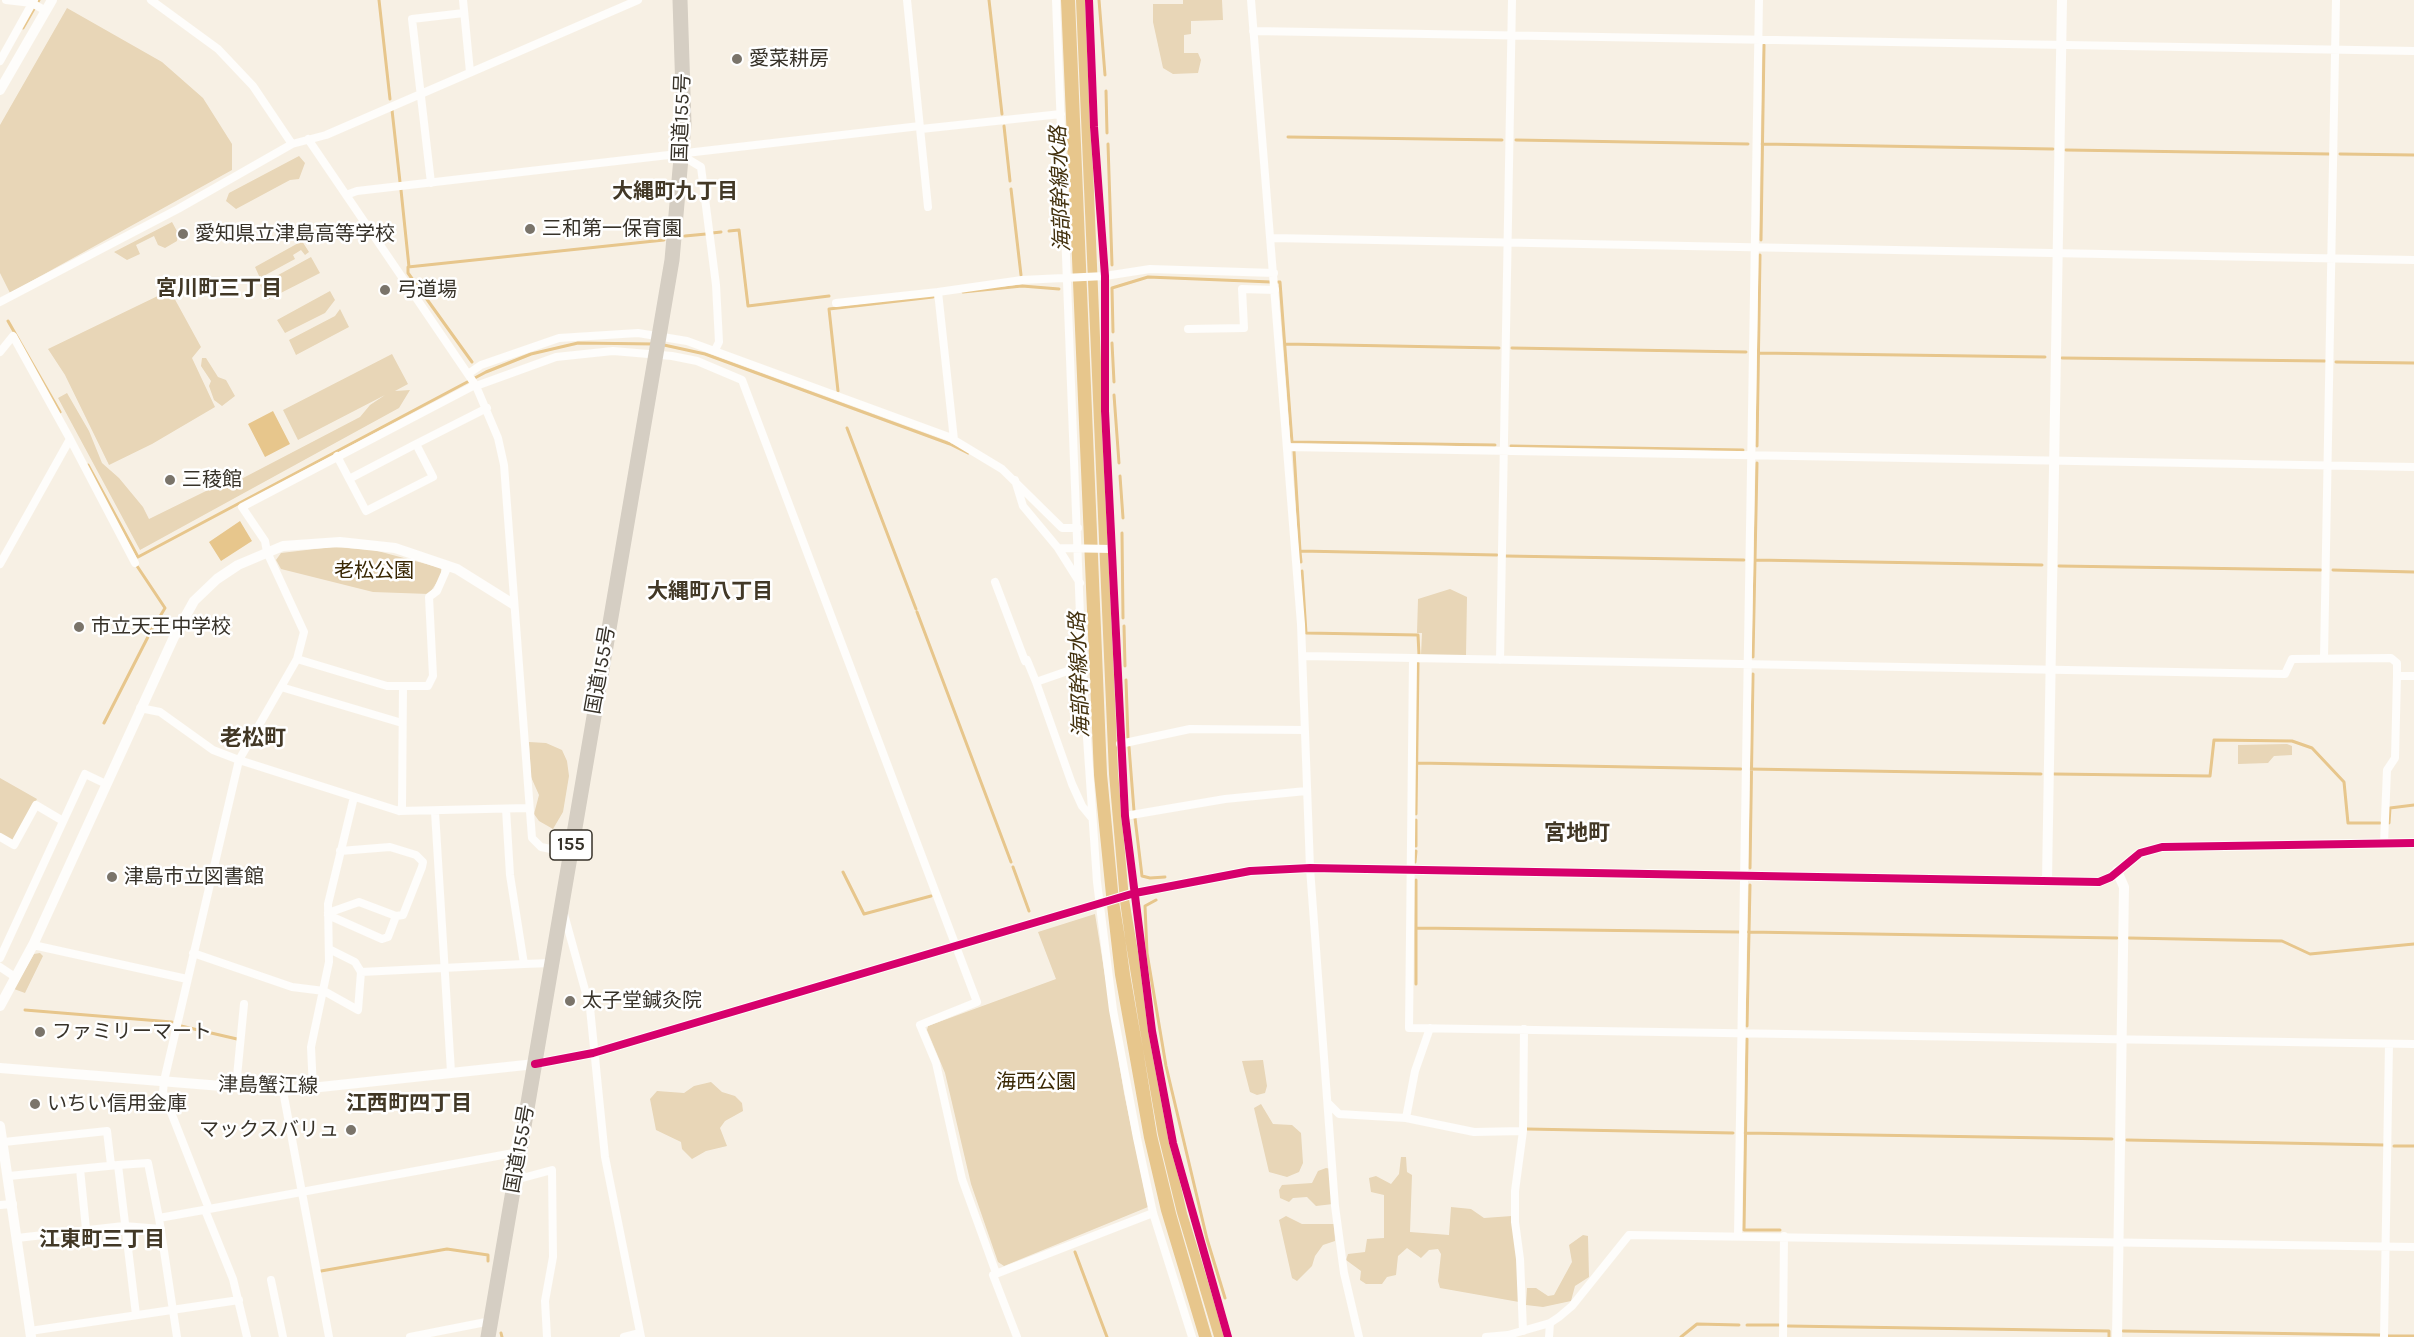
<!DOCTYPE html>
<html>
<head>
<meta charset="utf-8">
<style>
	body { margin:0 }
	canvas { display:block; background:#f7f0e4 }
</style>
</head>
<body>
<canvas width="2414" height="1337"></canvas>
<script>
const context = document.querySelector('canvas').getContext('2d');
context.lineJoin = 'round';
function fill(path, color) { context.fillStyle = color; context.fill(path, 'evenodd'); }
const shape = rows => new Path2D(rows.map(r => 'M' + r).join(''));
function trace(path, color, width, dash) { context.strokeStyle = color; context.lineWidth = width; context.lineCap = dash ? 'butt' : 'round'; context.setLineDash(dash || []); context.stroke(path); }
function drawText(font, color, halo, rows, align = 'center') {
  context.font = font + ' Karla,"Noto Sans JP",sans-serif'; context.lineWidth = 5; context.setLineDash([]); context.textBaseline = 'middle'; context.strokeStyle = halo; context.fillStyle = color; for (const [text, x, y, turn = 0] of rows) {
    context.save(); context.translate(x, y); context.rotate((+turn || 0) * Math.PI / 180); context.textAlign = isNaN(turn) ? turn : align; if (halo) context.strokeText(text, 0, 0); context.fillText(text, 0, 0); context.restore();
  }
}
const green = shape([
	[1183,0,1222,0,1223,20,1191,21,1191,34,1184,35,1184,53,1198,53,1201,60,1198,73,1173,74,1163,68,1153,22,1153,4,1183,4],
	[67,8,162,62,203,98,232,144,232,170,10,293,0,273,0,125],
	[299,156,305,163,299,179,290,180,236,209,226,201,229,193],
	[172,222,178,233,177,241,165,248,158,245,154,236,136,245,140,254,127,260,114,252],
	[302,241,309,252,305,255,301,250,293,255,295,259,260,278,255,267],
	[311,257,320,273,267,300,260,285],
	[330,291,335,300,325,313,285,333,277,320],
	[166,292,172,294,201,347,192,358,215,407,152,444,109,465,65,375,48,349],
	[340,309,349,327,296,355,289,340,335,316],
	[392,354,408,384,395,391,410,390,399,408,140,550,58,398,67,393,89,431,102,463,119,478,143,507,149,519,208,490,222,489,360,417,370,405,385,395,298,440,283,410],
	[202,358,206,358,218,377,226,380,235,396,222,406,214,400,209,386,211,381,201,366],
	[332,547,374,550,441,568,441,576,429,594,373,592,281,569,276,560,281,553],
	[1450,589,1467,597,1466,656,1421,655,1422,633,1417,633,1418,599],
	[529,742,546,743,562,750,567,761,569,776,563,812,553,829,539,821,534,814,539,795,531,777],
	[2287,744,2292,746,2292,755,2274,756,2268,763,2238,764,2238,745],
	[0,778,37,799,13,841,0,833],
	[1095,914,1124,1093,1148,1207,1004,1266,998,1262,971,1184,945,1073,927,1030,928,1026,1056,979,1038,932],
	[40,953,43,956,25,993,14,989,34,954],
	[1263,1060,1267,1086,1265,1093,1257,1095,1250,1092,1242,1061],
	[711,1082,722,1092,735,1096,742,1103,743,1111,725,1121,720,1128,727,1146,706,1151,692,1159,682,1149,681,1142,656,1130,650,1099,657,1091,684,1093,694,1086],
	[1261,1104,1273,1124,1292,1125,1301,1133,1303,1163,1299,1172,1287,1177,1269,1172,1254,1108],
	[1401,1157,1406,1157,1407,1172,1412,1175,1410,1232,1449,1235,1451,1207,1471,1209,1484,1218,1512,1216,1518,1259,1519,1302,1440,1288,1438,1281,1441,1254,1438,1249,1429,1250,1421,1258,1407,1248,1398,1256,1396,1275,1387,1277,1382,1284,1366,1284,1360,1280,1361,1271,1346,1260,1348,1254,1365,1252,1367,1239,1384,1238,1384,1195,1371,1192,1369,1178,1376,1176,1391,1184,1399,1174],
	[1326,1168,1331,1169,1333,1204,1316,1206,1307,1197,1293,1198,1289,1202,1280,1198,1279,1190,1282,1185,1312,1183,1318,1171],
	[1286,1216,1302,1224,1334,1224,1335,1241,1323,1245,1315,1256,1312,1266,1297,1281,1292,1278,1279,1220],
	[1583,1235,1588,1236,1589,1277,1575,1286,1571,1301,1543,1307,1526,1305,1527,1288,1536,1288,1548,1296,1554,1295,1572,1262,1569,1245]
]);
const water = shape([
	[1061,0,1075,0,1107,774,1119,901,1157,1135,1176,1213,1212,1337,1199,1337,1161,1211,1144,1138,1115,975,1107,905,1094,775],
	[1076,0,1086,0,1118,772,1129,899,1170,1139,1187,1213,1225,1337,1214,1337,1177,1213,1158,1135,1130,974,1120,901,1109,774],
	[273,411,290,444,265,457,248,424],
	[240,521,252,541,221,561,209,542]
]);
const stream = shape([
	[379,0,390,99],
	[989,0,1002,114],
	[1099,0,1105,75],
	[23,28,39,0],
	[1106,91,1107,133],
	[392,110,400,182],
	[1004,126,1010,181],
	[1288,137,1502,140],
	[1516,140,1748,144],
	[1108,144,1112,265],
	[1762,144,2053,149],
	[2066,150,2329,154],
	[2340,154,2414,155],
	[1011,189,1021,275],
	[401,190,409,267],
	[729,231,739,230,748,306,829,296],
	[712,233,721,232],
	[685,236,706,234],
	[1761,240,1764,45],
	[1278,282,1280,282,1292,442,1495,445],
	[963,292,1022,286,1059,289],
	[8,321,60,412],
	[1113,332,1112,288,1148,277,1271,282],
	[1112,343,1114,382],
	[1285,344,1499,348],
	[664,345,705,354,950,444,968,453],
	[1512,348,1746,352],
	[1758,353,2045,357],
	[2062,358,2325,361],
	[472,362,408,273,408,267,664,240],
	[2336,362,2414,363],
	[838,391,829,309,933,297],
	[1114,395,1119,463],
	[847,428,916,609],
	[1511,446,1743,450],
	[1757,446,1760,255],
	[1294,451,1300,551,1497,555],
	[88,465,138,557,486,372,531,354,578,343,654,344],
	[1120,476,1123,518],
	[1122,533,1123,618],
	[1300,552,1301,562],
	[1505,556,1744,560],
	[1755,560,2042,565],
	[137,566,165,608,159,618],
	[2059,566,2321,570],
	[2333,570,2414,572],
	[1302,571,1306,633,1418,635,1419,655],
	[917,612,1011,862],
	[1124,626,1125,666],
	[1753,657,1757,463],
	[1126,680,1128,738],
	[104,723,154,625],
	[1129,747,1134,811],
	[1417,763,1741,769],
	[1749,769,2041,774],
	[2054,774,2210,776,2214,740,2292,741,2312,748,2344,782,2348,823,2380,823],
	[1416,814,1418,663],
	[1135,818,1142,876,1150,878,1165,877],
	[2389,823,2390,808,2414,805],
	[1416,846,1416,820],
	[1415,862,1416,851],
	[1013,867,1029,911],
	[1750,868,1753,674],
	[843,872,864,914,931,896],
	[1156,900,1145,906,1147,953,1166,1066,1207,1239,1225,1298],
	[1416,928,1739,932],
	[1748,932,2117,938],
	[2129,938,2282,941,2310,954,2414,944],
	[1416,984,1416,880],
	[25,1010,172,1022],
	[181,1026,237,1039],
	[1747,1026,1750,885],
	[1747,1039,1744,1230,1780,1230],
	[1527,1129,1733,1133],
	[1745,1133,2112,1139],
	[2127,1140,2384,1145],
	[2394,1146,2414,1146],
	[1075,1252,1107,1337],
	[321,1271,447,1249,488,1255,488,1261],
	[1747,1325,1779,1325],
	[1788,1326,2109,1331,2109,1337],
	[2123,1331,2380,1335],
	[501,1333,502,1337],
	[2388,1336,2414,1336],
	[1681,1337,1697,1324,1739,1325]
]);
const street = shape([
	[6,0,32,3,46,11],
	[151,0,218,49,253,86,292,144],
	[463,0,470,72],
	[907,0,928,207],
	[1056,0,1082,666,1097,882,1113,1010,1137,1138,1153,1213,1192,1337],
	[1089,0,1094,127,1105,276,1105,411,1125,816,1152,1031,1173,1143,1228,1337],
	[1251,0,1301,624,1310,868,1335,1206,1344,1273,1359,1337],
	[1253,31,2414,51],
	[0,61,34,0],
	[921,129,1061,114],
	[308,139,476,386,498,438,504,465,532,838,541,847,570,853],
	[681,155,701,167,716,285,719,342,715,350],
	[431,183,412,19,464,13],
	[346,195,357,191,920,126],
	[1272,238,2414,260],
	[0,302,178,209,292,144,326,135,638,0],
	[836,303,938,292],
	[1188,329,1244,328,1242,289,1275,290],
	[0,352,13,336,70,439,0,564],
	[468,374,481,365,559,338,638,333,687,341,949,437,1002,469,1062,528,1078,528],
	[476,386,556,357,613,351,672,356,697,361,742,380,977,1002,920,1025,936,1063,962,1179,996,1273],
	[70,439,135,563],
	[954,440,938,292,1022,280,1105,276,1150,269,1274,273],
	[1287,447,2414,467],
	[337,456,366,511,433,477,416,444,487,408],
	[349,479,416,444],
	[1015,480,1023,506,1058,548,1112,549],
	[1058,548,1080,583],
	[995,582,1025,661,1027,660,1036,682],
	[1303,656,2285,674,2292,659,2391,658,2397,663,2397,676,2414,676],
	[2324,658,2336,0],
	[297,659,387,686,428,686,433,676,429,597,437,591,448,566],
	[1413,659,1409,1028,2414,1044],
	[1500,660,1512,0],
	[1082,666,1036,682,1072,784,1082,806,1091,817],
	[281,687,402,723],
	[140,708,160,712,213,750,239,760,399,811,528,808],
	[1120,744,1190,729,1304,730],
	[399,811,402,807,403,687],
	[435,812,451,1072],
	[1125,816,1225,799,1306,791],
	[0,837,14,845,36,805,63,821],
	[2384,843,2387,770,2395,758,2397,676],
	[328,913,359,902,396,916,403,915,422,867,423,862,416,855,390,847,340,851],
	[564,914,590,1008,605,1157,641,1337],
	[328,915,382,939,388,937,396,916],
	[33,945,187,979],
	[329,949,355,962,361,972,524,964,510,875,506,809],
	[193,953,292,987,324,991,358,1010,361,972],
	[0,958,85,774,106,784],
	[524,964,551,963],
	[0,967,15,977],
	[236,1087,244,1004],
	[313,1089,311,1047,329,962,328,904,354,797],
	[283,1091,329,1337],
	[1329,1104,1339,1114,1406,1118,1474,1132,1523,1131],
	[1406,1118,1415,1071,1430,1028],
	[4,1142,107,1131,111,1165],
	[118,1165,148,1163,159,1218],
	[80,1169,86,1229],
	[9,1176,118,1165,136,1315],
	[515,1180,552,1170,553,1257,545,1301,547,1337],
	[0,1205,13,1204],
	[209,1209,519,1152],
	[205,1210,233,1279,247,1337],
	[1738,1235,1759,0],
	[17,1238,124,1226,161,1229],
	[271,1280,283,1337],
	[30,1331,239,1300],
	[1523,1331,1520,1259,1515,1222,1515,1191,1523,1131,1524,1029],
	[177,1337,159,1218,209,1209,163,1092,164,1081,239,760,297,659,304,632,267,552,265,541,242,507,475,385],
	[410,1337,491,1321],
	[624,1337,640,1333],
	[1017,1337,993,1275,1153,1213],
	[1486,1337,1508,1335,1550,1323,1559,1317,1572,1306,1629,1235,2414,1247],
	[1549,1337,1550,1323],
	[1783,1337,1784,1236],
	[2384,1337,2389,1044]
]);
const secondary = shape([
	[0,90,52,0],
	[2117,871,2124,887,2117,1337],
	[2047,880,2062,0],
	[0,1006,33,945,174,637,194,601,217,579,238,565,283,546,340,542,395,548,457,569,513,604],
	[0,1068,283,1091,535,1064,593,1053,1135,893,1250,871,1310,868,2099,882,2111,877,2140,853,2162,847,2414,843],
	[0,1126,31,1337]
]);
const highway = shape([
	[488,1337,672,260,684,124,680,0]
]);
const cycleway = shape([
	[1089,0,1094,127,1105,276,1105,411,1125,816,1152,1031,1173,1143,1228,1337],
	[535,1064,593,1053,1135,893,1250,871,1310,868,2099,882,2111,877,2140,853,2162,847,2414,843]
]);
const markers = [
	[737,59,6,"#7a746a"],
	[530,229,6,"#7a746a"],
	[183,234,6,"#7a746a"],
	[385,290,6,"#7a746a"],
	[170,480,6,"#7a746a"],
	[79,627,6,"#7a746a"],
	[112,877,6,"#7a746a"],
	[570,1001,6,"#7a746a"],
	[40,1032,6,"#7a746a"],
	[35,1104,6,"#7a746a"],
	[351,1130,6,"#7a746a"]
];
const shields = [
	[571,845,42]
];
const shieldNames = [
	["155",571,845]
];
const poiNames = [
	["愛菜耕房",749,59],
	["三和第一保育園",542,229],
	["愛知県立津島高等学校",195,234],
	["弓道場",397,290],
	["三稜館",182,480],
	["市立天王中学校",91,627],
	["津島市立図書館",124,877],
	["太子堂鍼灸院",582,1001],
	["ファミリーマート",52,1032],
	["いちい信用金庫",47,1104],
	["マックスバリュ",339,1130,"right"]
];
const streetNames = [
	["国道155号",682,118,-88],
	["国道155号",601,670,-80],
	["津島蟹江線",268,1086,1],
	["国道155号",520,1149,-80]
];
const parkNames = [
	["老松公園",374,571],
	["海西公園",1036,1082]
];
const waterNames = [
	["海部幹線水路",1061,189,-92],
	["海部幹線水路",1080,675,-92]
];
const neighbourhoodNames = [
	["大縄町九丁目",675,192],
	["宮川町三丁目",219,289],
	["大縄町八丁目",710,592],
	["江西町四丁目",409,1104],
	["江東町三丁目",102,1240]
];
const quarterNames = [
	["老松町",253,739],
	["宮地町",1577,834]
];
fill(green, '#e8d6b7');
fill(water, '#e7c68c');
trace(stream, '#e7c68c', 3);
trace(street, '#fefdfb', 8);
trace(secondary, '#fefdfb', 10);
trace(highway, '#d5cec3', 15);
trace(cycleway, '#d6006c', 8);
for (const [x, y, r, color] of markers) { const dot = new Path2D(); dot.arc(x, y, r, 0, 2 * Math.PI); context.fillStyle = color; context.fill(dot); trace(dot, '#fff', 2); }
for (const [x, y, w] of shields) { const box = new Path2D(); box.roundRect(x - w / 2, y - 15, w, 30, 4.5); context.fillStyle = '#fff'; context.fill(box); trace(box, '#373229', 1.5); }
drawText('bold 18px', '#373229', null, shieldNames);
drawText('20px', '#373229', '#fff', poiNames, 'left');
drawText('20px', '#373229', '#fff', streetNames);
drawText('20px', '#392703', '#fff', parkNames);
drawText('italic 21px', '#43310e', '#fff', waterNames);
drawText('bold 21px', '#423826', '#fff', neighbourhoodNames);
drawText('bold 22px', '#423826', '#fff', quarterNames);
</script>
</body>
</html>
